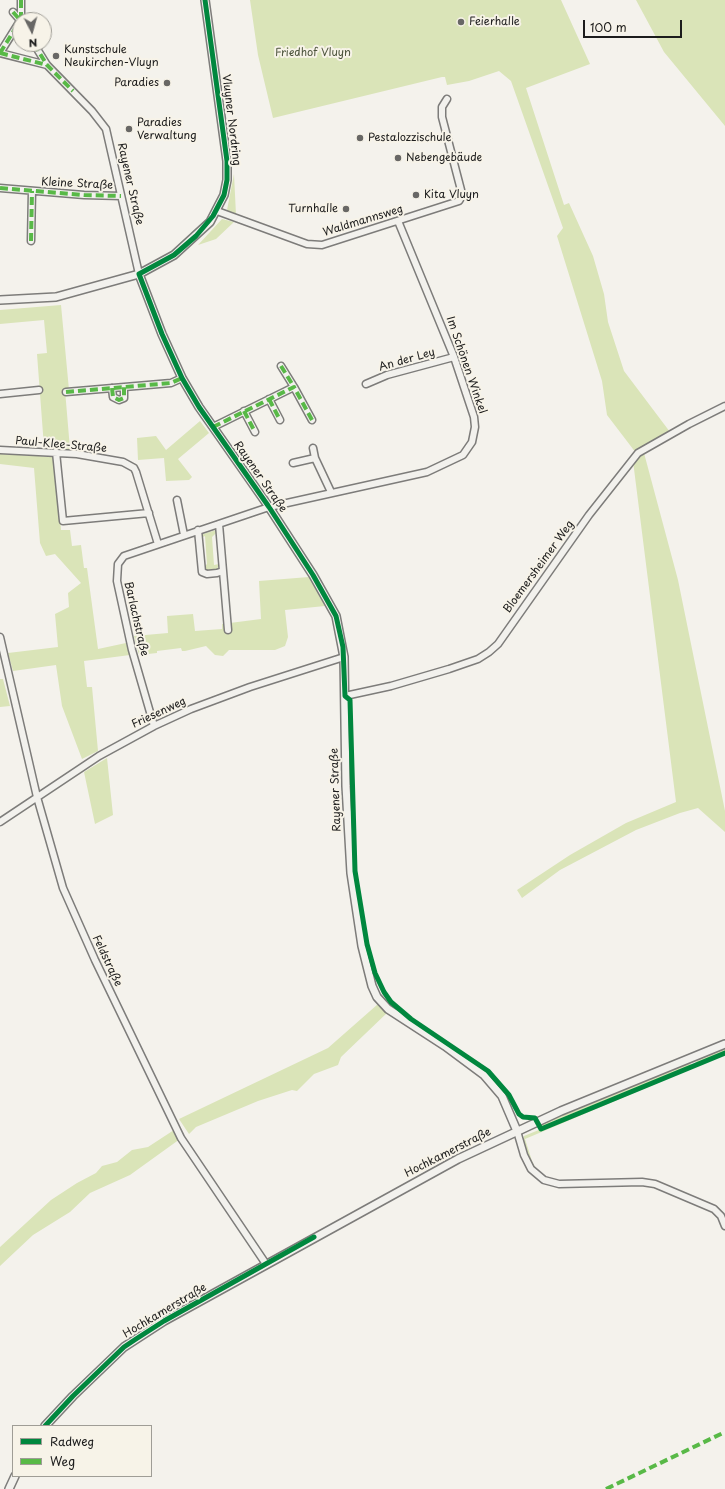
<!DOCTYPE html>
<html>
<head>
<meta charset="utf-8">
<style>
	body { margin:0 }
	#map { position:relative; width:725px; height:1489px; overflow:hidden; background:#f4f2ec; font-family:"Playpen Sans",sans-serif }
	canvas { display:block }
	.legend { position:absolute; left:12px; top:1425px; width:140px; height:52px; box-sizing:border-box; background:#f7f3e8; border:1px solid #9f9d96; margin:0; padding:5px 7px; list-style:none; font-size:12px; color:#1c1c1c }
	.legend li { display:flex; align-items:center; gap:8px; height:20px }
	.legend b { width:20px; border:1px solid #9f9d96 }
	.north { position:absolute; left:12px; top:12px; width:40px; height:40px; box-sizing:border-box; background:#f7f3e8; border:1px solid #9f9d96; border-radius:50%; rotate:174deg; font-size:11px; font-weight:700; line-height:16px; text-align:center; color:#1c1c1c }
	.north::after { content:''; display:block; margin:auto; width:14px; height:18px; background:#686765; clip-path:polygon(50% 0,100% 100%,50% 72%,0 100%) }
	.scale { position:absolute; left:583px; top:20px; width:99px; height:18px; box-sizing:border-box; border:2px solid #1c1c1c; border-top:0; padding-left:5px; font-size:12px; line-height:14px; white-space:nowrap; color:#1c1c1c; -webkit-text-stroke:3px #f7f3e8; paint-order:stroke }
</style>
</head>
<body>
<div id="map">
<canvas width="725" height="1489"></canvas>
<ul class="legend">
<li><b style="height:5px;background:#00873e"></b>Radweg</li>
<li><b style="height:5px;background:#58b947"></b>Weg</li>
</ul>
<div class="north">N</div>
<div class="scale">100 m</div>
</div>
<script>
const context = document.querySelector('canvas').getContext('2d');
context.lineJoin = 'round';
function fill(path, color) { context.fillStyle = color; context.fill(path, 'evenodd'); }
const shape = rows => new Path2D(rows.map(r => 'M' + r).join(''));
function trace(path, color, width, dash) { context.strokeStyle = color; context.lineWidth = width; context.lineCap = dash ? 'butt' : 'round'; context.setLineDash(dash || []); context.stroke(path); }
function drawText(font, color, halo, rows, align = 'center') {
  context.font = font + ' "Playpen Sans",sans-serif'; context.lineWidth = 4; context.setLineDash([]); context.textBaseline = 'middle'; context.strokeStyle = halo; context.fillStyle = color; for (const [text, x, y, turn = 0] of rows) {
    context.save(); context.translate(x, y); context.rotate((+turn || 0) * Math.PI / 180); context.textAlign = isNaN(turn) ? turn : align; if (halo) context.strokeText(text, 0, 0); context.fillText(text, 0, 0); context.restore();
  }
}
const green = shape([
	[250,0,561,0,590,64,526,88,564,205,569,203,593,256,604,294,608,322,624,371,670,432,636,453,607,415,602,381,557,236,563,228,511,81,499,71,469,81,447,85,445,77,442,77,273,118,258,55],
	[636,0,725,0,725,126,664,52],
	[234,174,236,215,227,210],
	[222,219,234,222,216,239,198,245],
	[61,305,69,390,65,390,70,449,44,447,37,354,47,353,44,320,0,324,0,310],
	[200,421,209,433,178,459,192,477,189,480,166,481,164,458,138,460,137,438,156,436,166,450],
	[644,453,678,580,725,811,725,832,698,808,680,813,636,830,560,870,522,898,517,890,570,855,626,823,676,802,633,461],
	[0,454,55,457,61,530,70,530,72,546,81,545,84,568,87,568,98,649,126,643,130,655,84,661,87,687,92,687,98,751,82,759,62,706,56,665,13,671,8,653,58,647,55,614,69,607,68,593,81,583,55,554,46,556,40,543,34,468,0,464],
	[216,530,217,532,212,537,214,565,219,564,217,570,209,572,204,567,207,564,205,536,201,538,200,535],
	[309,577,325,606,285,610,288,637,285,646,275,650,229,650,223,656,215,655,206,646,185,651,182,651,181,648,157,651,157,653,139,655,134,636,168,633,167,616,193,614,195,631,222,629,222,624,261,619,259,581],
	[0,679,3,679,10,706,0,707],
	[107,758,113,815,95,824,84,772],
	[378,1004,388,1012,341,1057,338,1065,314,1074,297,1091,292,1090,258,1101,196,1127,189,1134,179,1119,328,1048],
	[725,1047,725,1051,695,1063,699,1058],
	[688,1063,692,1065,542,1127,540,1124],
	[693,1067,693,1068,525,1139,532,1161,537,1171,544,1177,554,1180,581,1181,560,1182,550,1181,535,1171,523,1142,524,1136],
	[174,1130,180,1139,130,1175,90,1193,70,1212,33,1235,0,1266,0,1247,51,1200,77,1183,96,1173,102,1166,117,1162,132,1150,148,1147]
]);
const minor = shape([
	[13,12,20,20],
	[21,20,21,0],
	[34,44,47,65,92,111,106,129,139,274],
	[0,53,47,65],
	[0,53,20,21],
	[0,188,84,195,121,196],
	[217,211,307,244,322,245,459,201,462,196,461,190,442,117,442,107,447,99],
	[31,241,32,191],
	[281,366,294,387],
	[366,384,387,375,454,357],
	[112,388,113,397,119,400,124,398,124,387],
	[66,392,171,383,182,378],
	[0,394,39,390],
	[269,399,280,420],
	[244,411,255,432],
	[213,427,294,387,312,420],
	[313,448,315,458,331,492],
	[0,450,77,454,123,462,134,468,136,472,158,544],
	[56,452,63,521,149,513],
	[293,463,315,458],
	[177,500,184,535],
	[198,530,202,572,207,574,217,573,223,571,219,524],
	[223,571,228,630],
	[0,637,37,797,63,888,95,960,181,1138,266,1264],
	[345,696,391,686,449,669,478,659,489,652,498,644,589,515,638,453,689,424,725,406],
	[154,726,132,650,117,581,118,564,124,556,269,507,427,472,463,455,472,442,475,427,474,417,454,357,398,221],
	[0,822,99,756,154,726,191,709,250,687,344,657],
	[517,1131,524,1155,531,1169,544,1180,559,1184,642,1182,655,1184,714,1209,721,1216,725,1226]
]);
const tertiary = shape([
	[139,274,162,334,182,378,199,407,269,507,313,575,336,616,344,657,346,786,351,873,362,946,372,986,377,997,388,1009,445,1046,484,1075,502,1096,517,1131],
	[0,300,56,297,139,274,174,255,210,222,224,195,227,180,227,161,205,0],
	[45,1426,73,1396,124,1347,164,1321,458,1159,561,1111,725,1044],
	[9,1489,15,1476]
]);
const quiet = shape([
	[13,12,20,20],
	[21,20,21,0],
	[34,44,47,65,73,91],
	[0,53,47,65],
	[0,53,20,21],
	[0,188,84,195,121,196],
	[31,241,32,191],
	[281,366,294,387],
	[112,388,113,397,119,400,124,398,124,387],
	[66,392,171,383,182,378],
	[269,399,280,420],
	[244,411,255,432],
	[213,427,294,387,312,420],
	[606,1489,725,1432]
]);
const cycleway = shape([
	[205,0,227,161,227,180,224,195,213,216,196,236,174,255,139,274,162,334,182,378,199,407,269,507,313,575,336,616,343,647,345,696,350,700,355,871,367,944,375,973,384,992,391,1002,411,1019,488,1071,509,1095,519,1114,523,1117,535,1118,541,1129,725,1053],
	[45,1426,73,1396,124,1347,136,1339,164,1321,314,1237]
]);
const markers = [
	[461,22,4,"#686765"],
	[56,56,4,"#686765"],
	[167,83,4,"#686765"],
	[129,129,4,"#686765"],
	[360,138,4,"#686765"],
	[398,158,4,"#686765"],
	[416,195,4,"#686765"],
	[346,209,4,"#686765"]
];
const poiNames = [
	["Feierhalle",469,22],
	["Kunstschule",64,50],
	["Neukirchen-Vluyn",64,63],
	["Paradies",159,83,"right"],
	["Paradies",137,123],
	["Verwaltung",137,136],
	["Pestalozzischule",368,138],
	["Nebengebäude",406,158],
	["Kita Vluyn",424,195],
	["Turnhalle",338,209,"right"]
];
const parkNames = [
	["Friedhof Vluyn",313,53]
];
const streetNames = [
	["Vluyner Nordring",231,120,83],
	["Kleine Straße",77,184,3],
	["Rayener Straße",130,184,77],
	["Waldmannsweg",363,221,-17],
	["An der Ley",407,360,-16],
	["Im Schönen Winkel",466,365,71],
	["Paul-Klee-Straße",61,445,5],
	["Rayener Straße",260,477,55],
	["Bloemersheimer Weg",539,567,-54],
	["Barlachstraße",136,619,77],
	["Friesenweg",159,713,-25],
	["Rayener Straße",336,790,-92],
	["Feldstraße",107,961,65],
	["Hochkamerstraße",448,1153,-27],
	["Hochkamerstraße",165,1311,-31]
];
fill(green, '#dae4b8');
trace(minor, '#7d7c7a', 9);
trace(tertiary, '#7d7c7a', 10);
trace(minor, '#f2f1ed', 6);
trace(tertiary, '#f2f1ed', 7);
trace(quiet, '#58b947', 4, [8, 4]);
trace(cycleway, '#00873e', 5);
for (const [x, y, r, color] of markers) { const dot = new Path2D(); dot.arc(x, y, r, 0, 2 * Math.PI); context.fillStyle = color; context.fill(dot); trace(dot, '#f7f3e8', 1.5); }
drawText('11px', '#1c1c1c', '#f7f3e8', poiNames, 'left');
drawText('11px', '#4e553e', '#f7f3e8', parkNames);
drawText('11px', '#1c1c1c', '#f7f3e8', streetNames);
</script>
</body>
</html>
